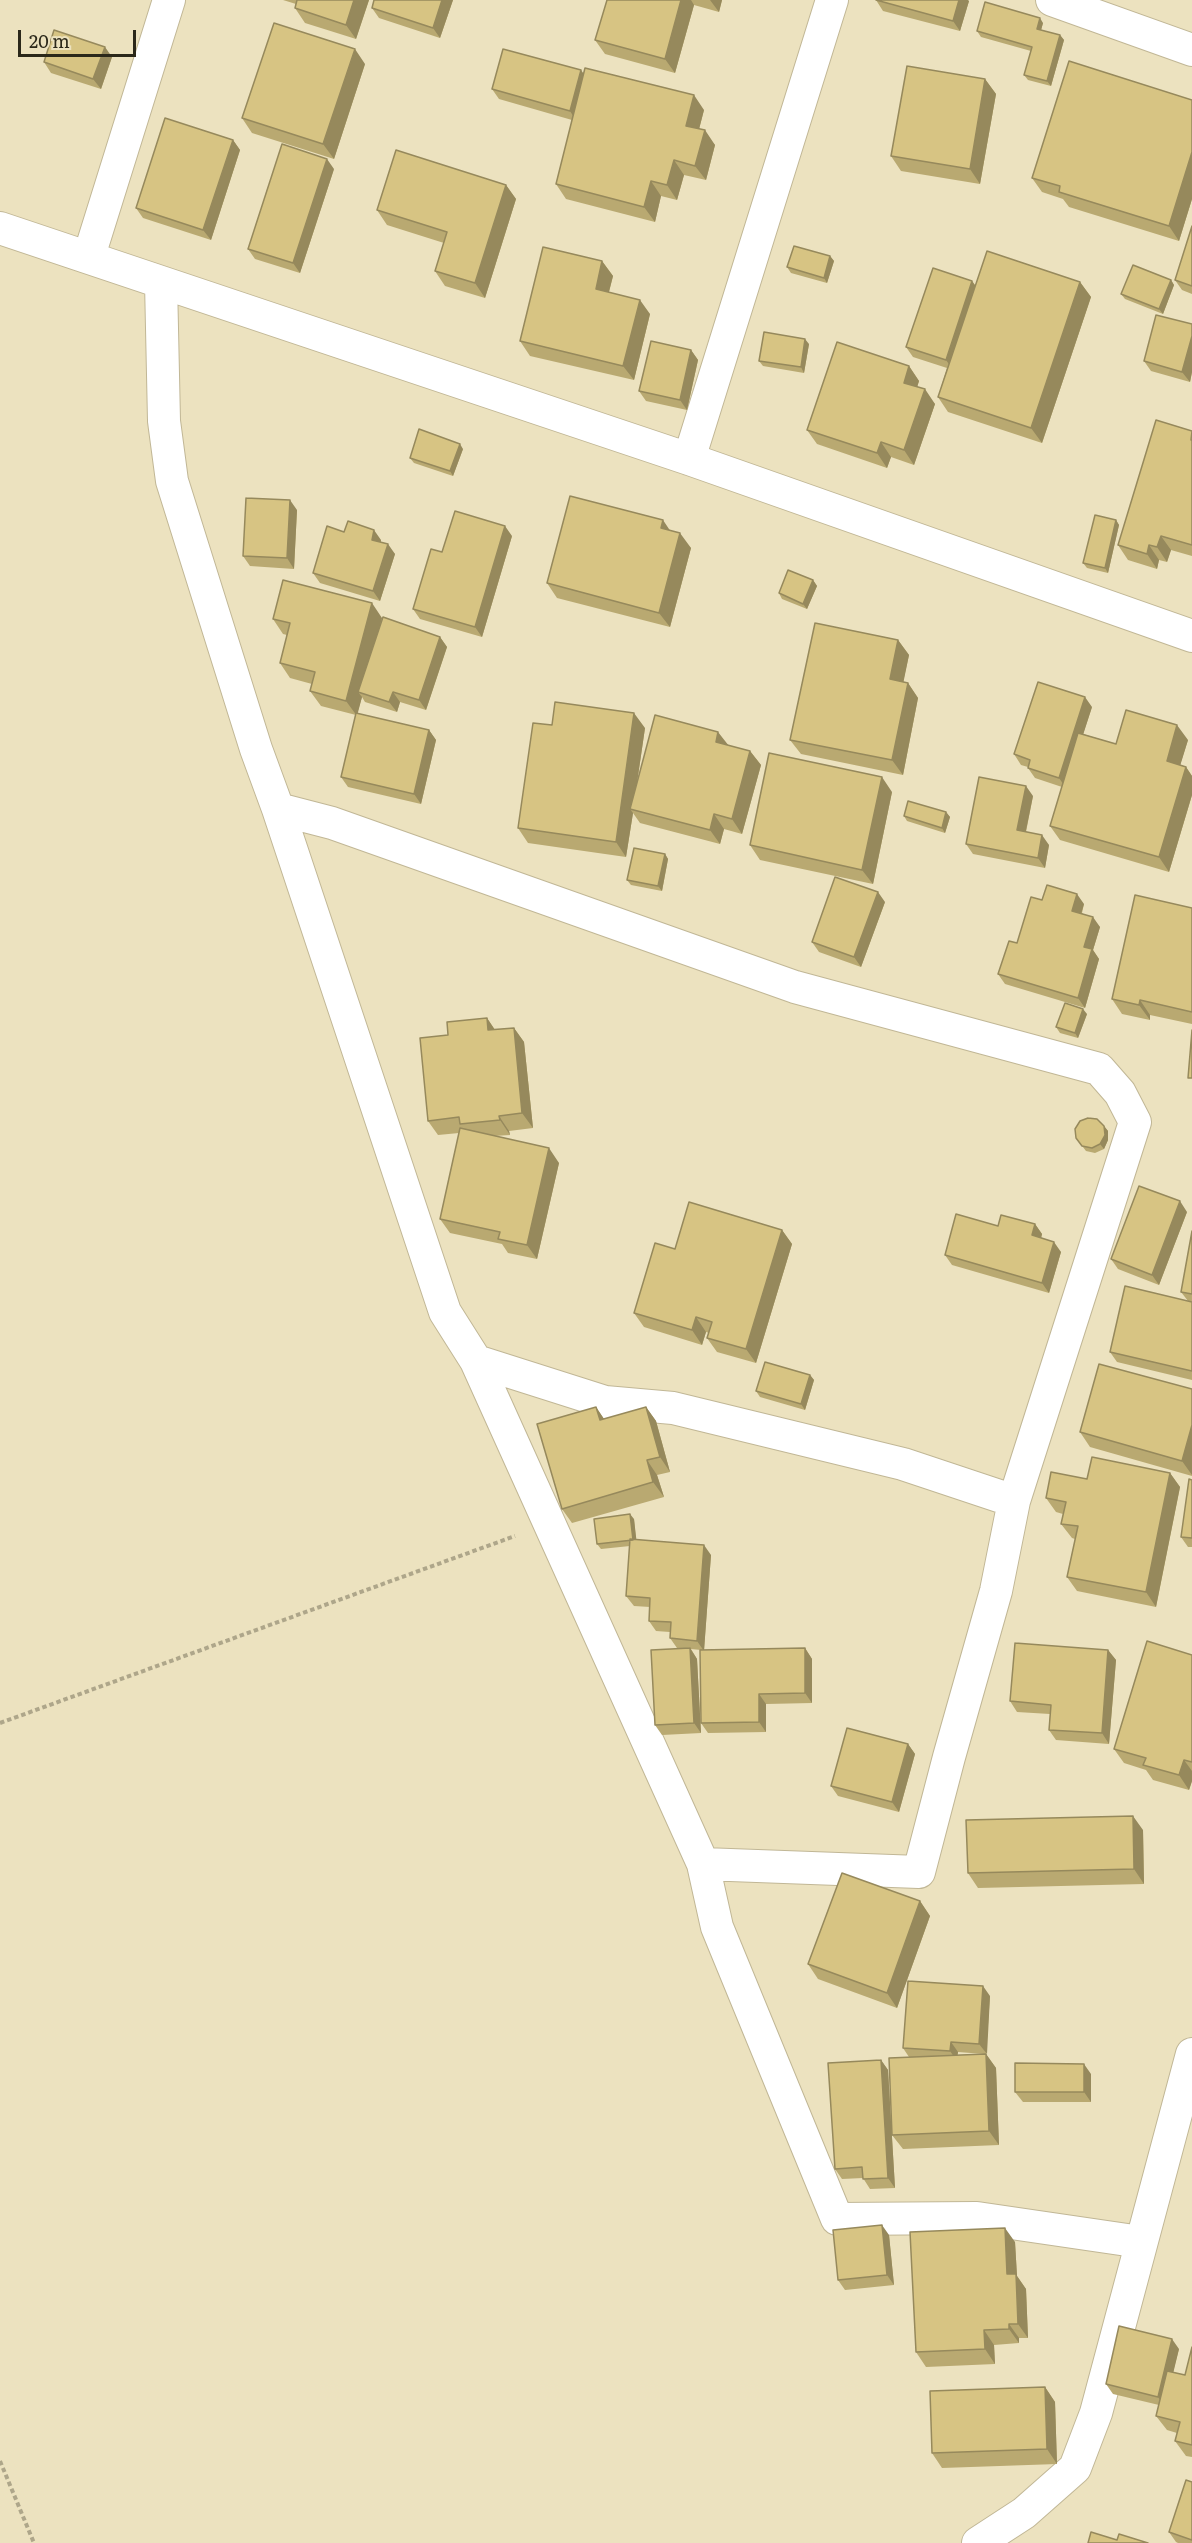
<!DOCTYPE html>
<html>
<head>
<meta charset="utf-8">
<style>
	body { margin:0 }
	#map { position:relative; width:1192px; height:2543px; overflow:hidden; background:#ece2bf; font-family:Literata,serif }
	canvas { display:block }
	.scale { position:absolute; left:18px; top:30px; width:118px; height:27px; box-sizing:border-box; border:3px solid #2b281a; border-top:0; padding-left:8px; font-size:18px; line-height:21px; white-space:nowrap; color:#2b281a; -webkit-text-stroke:4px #ece2bf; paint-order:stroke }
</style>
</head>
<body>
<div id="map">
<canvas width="1192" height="2543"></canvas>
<div class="scale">20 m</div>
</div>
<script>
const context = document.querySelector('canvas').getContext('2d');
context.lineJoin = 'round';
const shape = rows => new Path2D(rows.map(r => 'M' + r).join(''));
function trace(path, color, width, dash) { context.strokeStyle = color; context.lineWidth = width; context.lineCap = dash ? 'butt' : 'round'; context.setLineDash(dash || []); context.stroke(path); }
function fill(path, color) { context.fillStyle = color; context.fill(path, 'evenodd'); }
const path = shape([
	[0,1723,515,1536],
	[0,2461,34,2543]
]);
const street = shape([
	[1052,0,1192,50],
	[0,228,689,459,1192,636],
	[89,256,169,0],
	[161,282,164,421,172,481,256,749,278,809,332,823,795,987,1099,1069,1120,1093,1135,1122,1014,1501,996,1591,949,1757,919,1872,703,1864],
	[689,459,832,0],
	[278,809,445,1312,476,1361,605,1402,673,1408,903,1464,1014,1501],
	[476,1361,703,1864,717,1927,837,2219,977,2218,1141,2242],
	[978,2543,1024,2513,1075,2468,1096,2413,1192,2054]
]);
const wall = shape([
	[283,0,369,0,356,39,305,23,295,8,296,4],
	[374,0,453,0,440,38,379,18,372,8],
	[607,0,722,0,719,12,694,5,675,73,605,54,595,40],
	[876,0,969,1,960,31,883,11],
	[1043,23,1041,30,1060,35,1064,40,1051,86,1028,80,1024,75,1031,51,981,37,977,31],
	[112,57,101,89,51,73,44,62],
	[365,64,334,159,252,133,242,118],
	[584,74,704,110,699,129,715,145,706,180,684,175,677,200,661,196,655,222,566,199,556,184,572,120,499,99,492,89],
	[985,79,996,94,980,184,901,171,891,156],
	[1192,100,1192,199,1179,241,1069,207,1063,199,1042,192,1032,178],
	[233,140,240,150,211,240,143,218,136,208],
	[334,169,300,273,255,259,248,249],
	[506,185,516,199,485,298,445,286,435,271,444,243,387,225,377,210],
	[1192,226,1192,294,1182,290,1175,280],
	[830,256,834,261,827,283,791,273,787,267],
	[602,261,613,276,609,292,650,314,634,380,530,356,520,341],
	[1171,280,1174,285,1163,314,1125,299,1121,294],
	[972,281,975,285,1080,282,1091,297,1042,443,948,412,938,397,947,368,913,357,906,347],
	[1192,324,1192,372,1190,382,1151,371,1144,361],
	[809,344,804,373,763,366,759,361],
	[691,350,698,360,687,410,646,401,639,391],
	[909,366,919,381,917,387,935,404,914,465,891,457,887,468,817,444,807,430],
	[1192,431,1192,556,1171,550,1167,562,1159,560,1157,569,1128,560,1118,545],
	[463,449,453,476,414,463,410,458],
	[297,510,294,569,250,566,243,556],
	[1116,520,1119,525,1108,573,1087,568,1083,563],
	[670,530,691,548,670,627,557,598,547,583],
	[344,532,381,540,381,542,395,554,380,601,320,583,313,573],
	[512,536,482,637,420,619,413,609],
	[813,580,817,586,807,609,782,599,779,593],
	[382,618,380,626,440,637,447,647,426,710,400,702,397,712,365,702,362,697,357,714,429,730,436,740,421,804,348,787,341,777,356,715,321,706,310,691,312,684,290,678,280,663,287,635,283,634,273,619],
	[898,640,909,655,903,682,908,683,918,698,903,775,801,754,790,740],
	[1092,707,1083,734,1116,744,1188,740,1180,765,1186,767,1192,776,1192,795,1169,872,1060,840,1050,826,1062,787,1035,778,1028,768,1028,767,1021,765,1014,754],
	[552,725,645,728,637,783,727,745,750,751,761,765,742,834,724,829,720,844,640,823,633,813,626,857,528,843,518,828],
	[892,792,873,884,760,860,750,845],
	[1033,796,1026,832,1049,845,1045,868,973,854,966,844],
	[946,812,950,817,945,833,907,821,904,816],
	[665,854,668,859,662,891,631,885,627,880],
	[1042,900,1084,904,1082,913,1100,927,1093,950,1099,959,1085,1008,1005,984,998,974],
	[885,902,861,967,819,952,812,942],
	[1192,908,1192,1024,1150,1015,1150,1020,1122,1014,1112,999],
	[1087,1014,1078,1038,1060,1033,1056,1027],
	[487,1018,495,1030,514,1028,524,1042,533,1128,509,1131,510,1135,494,1136,559,1163,537,1259,508,1253,502,1244,450,1233,440,1219,459,1133,438,1135,428,1121,448,1035],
	[1104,1126,1108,1131,1108,1140,1104,1149,1095,1153,1086,1151,1076,1138],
	[1187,1212,1159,1285,1118,1269,1111,1259],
	[1035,1224,1042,1234,1041,1238,1061,1252,1049,1293,952,1265,945,1255,998,1226],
	[782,1230,792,1244,756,1363,717,1352,707,1338,709,1333,706,1332,702,1345,644,1327,634,1313,675,1249],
	[1192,1231,1192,1380,1117,1362,1110,1352,1188,1301,1181,1292],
	[810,1375,814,1380,805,1410,760,1397,756,1391],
	[1192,1389,1192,1476,1090,1447,1080,1432],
	[596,1407,604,1419,646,1407,656,1421,670,1472,657,1475,664,1497,572,1523,562,1509],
	[1170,1473,1180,1487,1156,1607,1077,1591,1067,1577,1075,1539,1072,1538,1061,1524,1063,1514,1056,1512,1046,1498],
	[1192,1480,1192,1547,1188,1547,1181,1537],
	[634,1519,636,1540,711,1555,704,1650,805,1648,812,1659,812,1703,766,1704,766,1732,708,1733,701,1723,701,1650,691,1649,697,1659,701,1733,662,1735,655,1725,684,1649,677,1648,670,1638,670,1632,656,1631,649,1621,650,1607,634,1606,626,1596,630,1546,601,1549,597,1544],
	[1108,1650,1116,1660,1109,1744,1056,1740,1049,1730,1050,1714,1017,1712,1010,1701],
	[1192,1655,1192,1781,1189,1790,1153,1780,1146,1770,1124,1763,1114,1749],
	[908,1744,915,1754,899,1812,838,1796,831,1786],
	[1143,1830,1144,1884,978,1888,968,1873],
	[920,1901,930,1916,897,2008,818,1979,808,1964],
	[990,1996,986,2054,996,2068,999,2145,903,2149,892,2135,909,2057,903,2048],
	[958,2052,984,2054,957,2055],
	[881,2060,888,2070,895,2188,870,2189,863,2178,842,2179,835,2169],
	[1091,2074,1091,2102,1023,2102,1015,2092],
	[889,2235,894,2285,845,2290,838,2280],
	[1015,2242,1017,2276,1026,2289,1028,2338,1019,2338,1019,2343,994,2345,995,2364,926,2367,916,2352],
	[1192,2347,1192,2457,1186,2456,1175,2441,1177,2433,1167,2430,1156,2416,1159,2405,1113,2394,1106,2384,1179,2349,1173,2372,1185,2375],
	[1045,2387,1055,2402,1057,2464,942,2468,932,2453],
	[1192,2482,1192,2543,1178,2543,1176,2542,1169,2532]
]);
const shadedWall = shape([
	[354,0,369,0,356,39,346,25],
	[442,0,453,0,440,38,433,28],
	[681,0,691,0,694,5,675,73,665,59],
	[710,0,722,0,719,12],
	[959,0,968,0,969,1,960,31,953,21],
	[1040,18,1043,23,1040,34,1037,29],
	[1060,35,1064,40,1051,86,1047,81],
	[105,47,112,57,101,89,93,79],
	[355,49,365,64,334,159,323,144],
	[581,70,588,80,577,122,570,111],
	[985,79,996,94,980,184,970,169],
	[694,95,704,110,696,141,686,126],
	[705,130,715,145,706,180,695,166],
	[233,140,240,150,211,240,203,230],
	[1192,152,1192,199,1179,241,1169,226],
	[327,159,334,169,300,273,293,263],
	[674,160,684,175,677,200,667,185],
	[651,181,661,196,655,222,644,207],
	[506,185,516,199,485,298,475,283],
	[830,256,834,261,827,283,824,278],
	[602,261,613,276,606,303,596,289],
	[1171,280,1174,285,1163,314,1159,309],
	[972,281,979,291,953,370,946,360],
	[1080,282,1091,297,1042,443,1031,428],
	[640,300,650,314,634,380,623,366],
	[1192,336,1192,372,1190,382,1182,372],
	[805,339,809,344,804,373,801,367],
	[691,350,698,360,687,410,680,400],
	[909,366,919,381,914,397,904,383],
	[925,389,935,404,914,465,904,450],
	[881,442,891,457,887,468,877,453],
	[460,444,463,449,453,476,450,471],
	[290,500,297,510,294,569,287,558],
	[663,520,673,535,661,528],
	[1116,520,1119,525,1108,573,1105,568],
	[505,526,512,536,482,637,475,627],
	[374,530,381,540,379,550,372,540],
	[680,533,691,548,670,627,659,613],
	[1161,536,1171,550,1167,562,1157,547],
	[388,544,395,554,380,601,373,591],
	[1149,545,1159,560,1157,569,1147,554],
	[813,580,817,586,807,609,803,604],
	[372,603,382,618,362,693,358,692,362,697,357,716,346,701],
	[440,637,447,647,426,710,419,700],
	[898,640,909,655,901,694,890,679],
	[908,683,918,698,903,775,892,760],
	[393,692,400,702,397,712,389,702],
	[1085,697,1092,707,1066,788,1059,778],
	[634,713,645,728,633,810,630,809,633,813,626,857,616,842],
	[1177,725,1188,740,1177,776,1167,761],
	[429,730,436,740,421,804,414,794],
	[718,732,729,746,716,742],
	[750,751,761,765,742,834,732,819],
	[1186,767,1192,776,1192,795,1169,872,1159,857],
	[882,777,892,792,873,884,862,870],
	[1026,786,1033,796,1024,840,1017,830],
	[946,812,950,817,945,833,942,828],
	[714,814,724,829,720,844,710,830],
	[1042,835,1049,845,1045,868,1038,858],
	[665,854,668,859,662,891,658,886],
	[878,892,885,902,861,967,854,957],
	[1077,894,1084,904,1079,921,1072,911],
	[1093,917,1100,927,1093,950,1099,959,1085,1008,1078,998,1084,947],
	[1140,1000,1150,1015,1150,1020,1139,1005],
	[1083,1009,1087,1014,1078,1038,1075,1033],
	[487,1018,497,1033,488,1030],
	[514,1028,524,1042,533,1128,522,1113],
	[499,1116,509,1131,510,1135,500,1120],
	[1104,1126,1108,1131,1108,1140,1104,1149,1100,1144],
	[549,1148,559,1163,537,1259,527,1245],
	[1180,1201,1187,1212,1159,1285,1152,1275],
	[1035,1224,1042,1234,1039,1246,1032,1235],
	[782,1230,792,1244,756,1363,746,1349],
	[1054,1242,1061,1252,1049,1293,1042,1283],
	[696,1317,706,1332,702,1345,692,1330],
	[810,1375,814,1380,805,1410,801,1404],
	[596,1407,606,1422,600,1420],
	[646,1407,656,1421,670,1472,660,1457],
	[1192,1425,1192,1475,1182,1461],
	[647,1460,657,1475,664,1497,653,1482],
	[1170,1473,1180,1487,1156,1607,1146,1592],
	[630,1514,634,1519,637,1545,633,1540],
	[704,1545,711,1555,704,1651,697,1641],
	[690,1648,697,1659,701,1733,694,1723],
	[805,1648,812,1659,812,1703,805,1693],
	[1108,1650,1116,1660,1109,1744,1102,1733],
	[759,1694,766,1704,766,1732,759,1722],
	[908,1744,915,1754,899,1812,892,1802],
	[1184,1760,1192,1771,1192,1781,1189,1790,1179,1775],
	[1133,1816,1143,1830,1144,1884,1134,1869],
	[920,1901,930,1916,897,2008,887,1993],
	[983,1986,990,1996,987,2054,979,2044],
	[951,2042,958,2052,957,2061,950,2051],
	[986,2054,996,2068,999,2145,989,2131],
	[881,2060,888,2070,895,2188,888,2178],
	[1084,2064,1091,2074,1091,2102,1084,2092],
	[882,2225,889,2235,894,2285,887,2275],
	[1005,2228,1015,2242,1017,2276,1026,2289,1028,2338,1018,2324,1007,2274],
	[1009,2324,1019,2338,1019,2343,1009,2329],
	[984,2330,994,2345,995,2364,985,2349],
	[1172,2339,1179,2349,1165,2407,1158,2397],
	[1045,2387,1055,2402,1057,2464,1047,2449]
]);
const building = shape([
	[297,0,354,0,346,25,295,8,297,0],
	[374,0,442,0,433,28,372,8,374,0],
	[607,0,681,0,665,59,595,40,607,0],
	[876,0,959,0,953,21,876,0],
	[985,2,1040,18,1037,29,1060,35,1047,81,1024,75,1032,47,977,31,985,2],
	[274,23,355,49,323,144,242,118,274,23],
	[54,30,105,47,93,79,44,62,54,30],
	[503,49,581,70,570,111,492,89,503,49],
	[1069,61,1192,100,1192,152,1169,226,1059,192,1060,186,1032,178,1069,61],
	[907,66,985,79,970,169,891,156,907,66],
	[585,68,694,95,686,126,705,130,695,166,674,160,667,185,651,181,644,207,556,184,585,68],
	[165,118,233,140,203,230,136,208,165,118],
	[282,144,327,159,293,263,248,249,282,144],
	[396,150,506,185,475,283,435,271,447,232,377,210,396,150],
	[1192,226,1192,286,1175,280,1192,226],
	[794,246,830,256,824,278,787,267,794,246],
	[543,247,602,261,596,289,640,300,623,366,520,341,543,247],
	[987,251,1080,282,1031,428,938,397,987,251],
	[1133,265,1171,280,1159,309,1121,294,1133,265],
	[933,268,972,281,946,360,906,347,933,268],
	[1156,315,1192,324,1192,336,1182,372,1144,361,1156,315],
	[764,332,805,339,801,367,759,361,764,332],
	[651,341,691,350,680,400,639,391,651,341],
	[837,342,909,366,904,383,925,389,904,450,881,442,877,453,807,430,837,342],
	[1156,420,1192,431,1191,440,1192,440,1192,545,1161,536,1157,547,1149,545,1147,554,1118,545,1156,420],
	[419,429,460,444,450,471,410,458,419,429],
	[570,496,663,520,661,528,680,533,659,613,547,583,570,496],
	[246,498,290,500,287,558,243,556,246,498],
	[455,511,505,526,475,627,413,609,431,549,442,552,455,511],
	[1095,515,1116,520,1105,568,1083,563,1095,515],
	[348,521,374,530,372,540,388,544,373,591,313,573,327,526,344,532,348,521],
	[788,570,813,580,803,604,779,593,788,570],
	[283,580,372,603,346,701,310,691,315,672,280,663,290,623,273,619,283,580],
	[383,617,440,637,419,700,393,692,389,702,358,692,383,617],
	[815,623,898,640,890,679,908,683,892,760,790,740,815,623],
	[1038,682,1085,697,1059,778,1028,768,1030,760,1014,754,1038,682],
	[555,702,634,713,616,842,518,828,533,723,552,725,555,702],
	[1126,710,1177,725,1167,761,1186,767,1159,857,1050,826,1078,733,1116,744,1126,710],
	[356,713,429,730,414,794,341,777,356,713],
	[655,715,718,732,716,742,750,751,732,819,714,814,710,830,630,809,655,715],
	[769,753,882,777,862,870,750,845,769,753],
	[979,777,1026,786,1017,830,1042,835,1038,858,966,844,979,777],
	[908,801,946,812,942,828,904,816,908,801],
	[634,848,665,854,658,886,627,880,634,848],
	[835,877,878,892,854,957,812,942,835,877],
	[1047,885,1077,894,1072,911,1093,917,1084,947,1092,949,1078,998,998,974,1009,941,1017,943,1031,897,1042,900,1047,885],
	[1135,895,1192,908,1192,1012,1140,1000,1139,1005,1112,999,1135,895],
	[1065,1003,1083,1009,1075,1033,1056,1027,1065,1003],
	[487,1018,488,1030,514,1028,522,1113,499,1116,500,1120,460,1124,459,1117,428,1121,420,1038,448,1035,447,1022,487,1018],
	[1192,1030,1192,1078,1188,1078,1192,1030],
	[1088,1118,1097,1119,1104,1126,1105,1135,1100,1144,1092,1148,1082,1146,1076,1138,1075,1129,1080,1121,1088,1118],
	[460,1128,549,1148,527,1245,498,1239,500,1232,440,1219,460,1128],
	[1139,1186,1180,1201,1152,1275,1111,1259,1139,1186],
	[689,1202,782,1230,746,1349,707,1338,712,1322,696,1317,692,1330,634,1313,655,1243,675,1249,689,1202],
	[956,1214,998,1226,1001,1215,1035,1224,1032,1235,1054,1242,1042,1283,945,1255,956,1214],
	[1192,1231,1192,1294,1181,1292,1192,1231],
	[1125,1286,1192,1302,1192,1371,1110,1352,1125,1286],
	[765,1362,810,1375,801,1404,756,1391,765,1362],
	[1099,1364,1192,1389,1192,1425,1182,1461,1080,1432,1099,1364],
	[596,1407,600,1420,646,1407,660,1457,647,1460,653,1482,562,1509,537,1424,596,1407],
	[1092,1457,1170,1473,1146,1592,1067,1577,1078,1526,1061,1524,1066,1502,1046,1498,1051,1472,1087,1479,1092,1457],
	[1189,1479,1192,1480,1192,1538,1181,1537,1189,1479],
	[630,1514,633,1540,597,1544,594,1519,630,1514],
	[630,1539,704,1545,697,1641,670,1638,671,1622,649,1621,650,1598,626,1596,630,1539],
	[1147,1641,1192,1655,1192,1762,1184,1760,1179,1775,1143,1765,1146,1758,1114,1749,1147,1641],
	[1015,1643,1108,1650,1102,1733,1049,1730,1051,1705,1010,1701,1015,1643],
	[690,1648,694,1723,655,1725,651,1650,690,1648],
	[805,1648,805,1693,759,1694,759,1722,701,1723,700,1650,805,1648],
	[847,1728,908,1744,892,1802,831,1786,847,1728],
	[1133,1816,1134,1869,968,1873,966,1820,1133,1816],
	[842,1873,920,1901,887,1993,808,1964,842,1873],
	[908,1981,983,1986,979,2044,951,2042,950,2051,903,2048,908,1981],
	[986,2054,989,2131,892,2135,889,2058,986,2054],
	[881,2060,888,2178,863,2179,862,2167,835,2169,828,2063,881,2060],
	[1015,2063,1084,2064,1084,2092,1015,2092,1015,2063],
	[882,2225,887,2275,838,2280,833,2230,882,2225],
	[1005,2228,1007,2274,1016,2274,1018,2324,1009,2324,1009,2329,984,2330,985,2349,916,2352,910,2232,1005,2228],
	[1119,2326,1172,2339,1158,2397,1106,2384,1119,2326],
	[1192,2347,1192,2445,1175,2441,1180,2422,1156,2416,1167,2371,1185,2375,1192,2347],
	[1045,2387,1047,2449,932,2453,930,2391,1045,2387],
	[1186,2480,1192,2482,1192,2540,1169,2532,1186,2480],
	[1091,2532,1117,2540,1119,2534,1148,2543,1088,2543,1091,2532]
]);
trace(street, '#c1b796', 34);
trace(path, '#aea68a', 4, [4.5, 3]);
trace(street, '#fff', 32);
fill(wall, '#b9a971');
fill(shadedWall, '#96895c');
fill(building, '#d7c483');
trace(building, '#96895c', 1.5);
</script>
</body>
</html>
